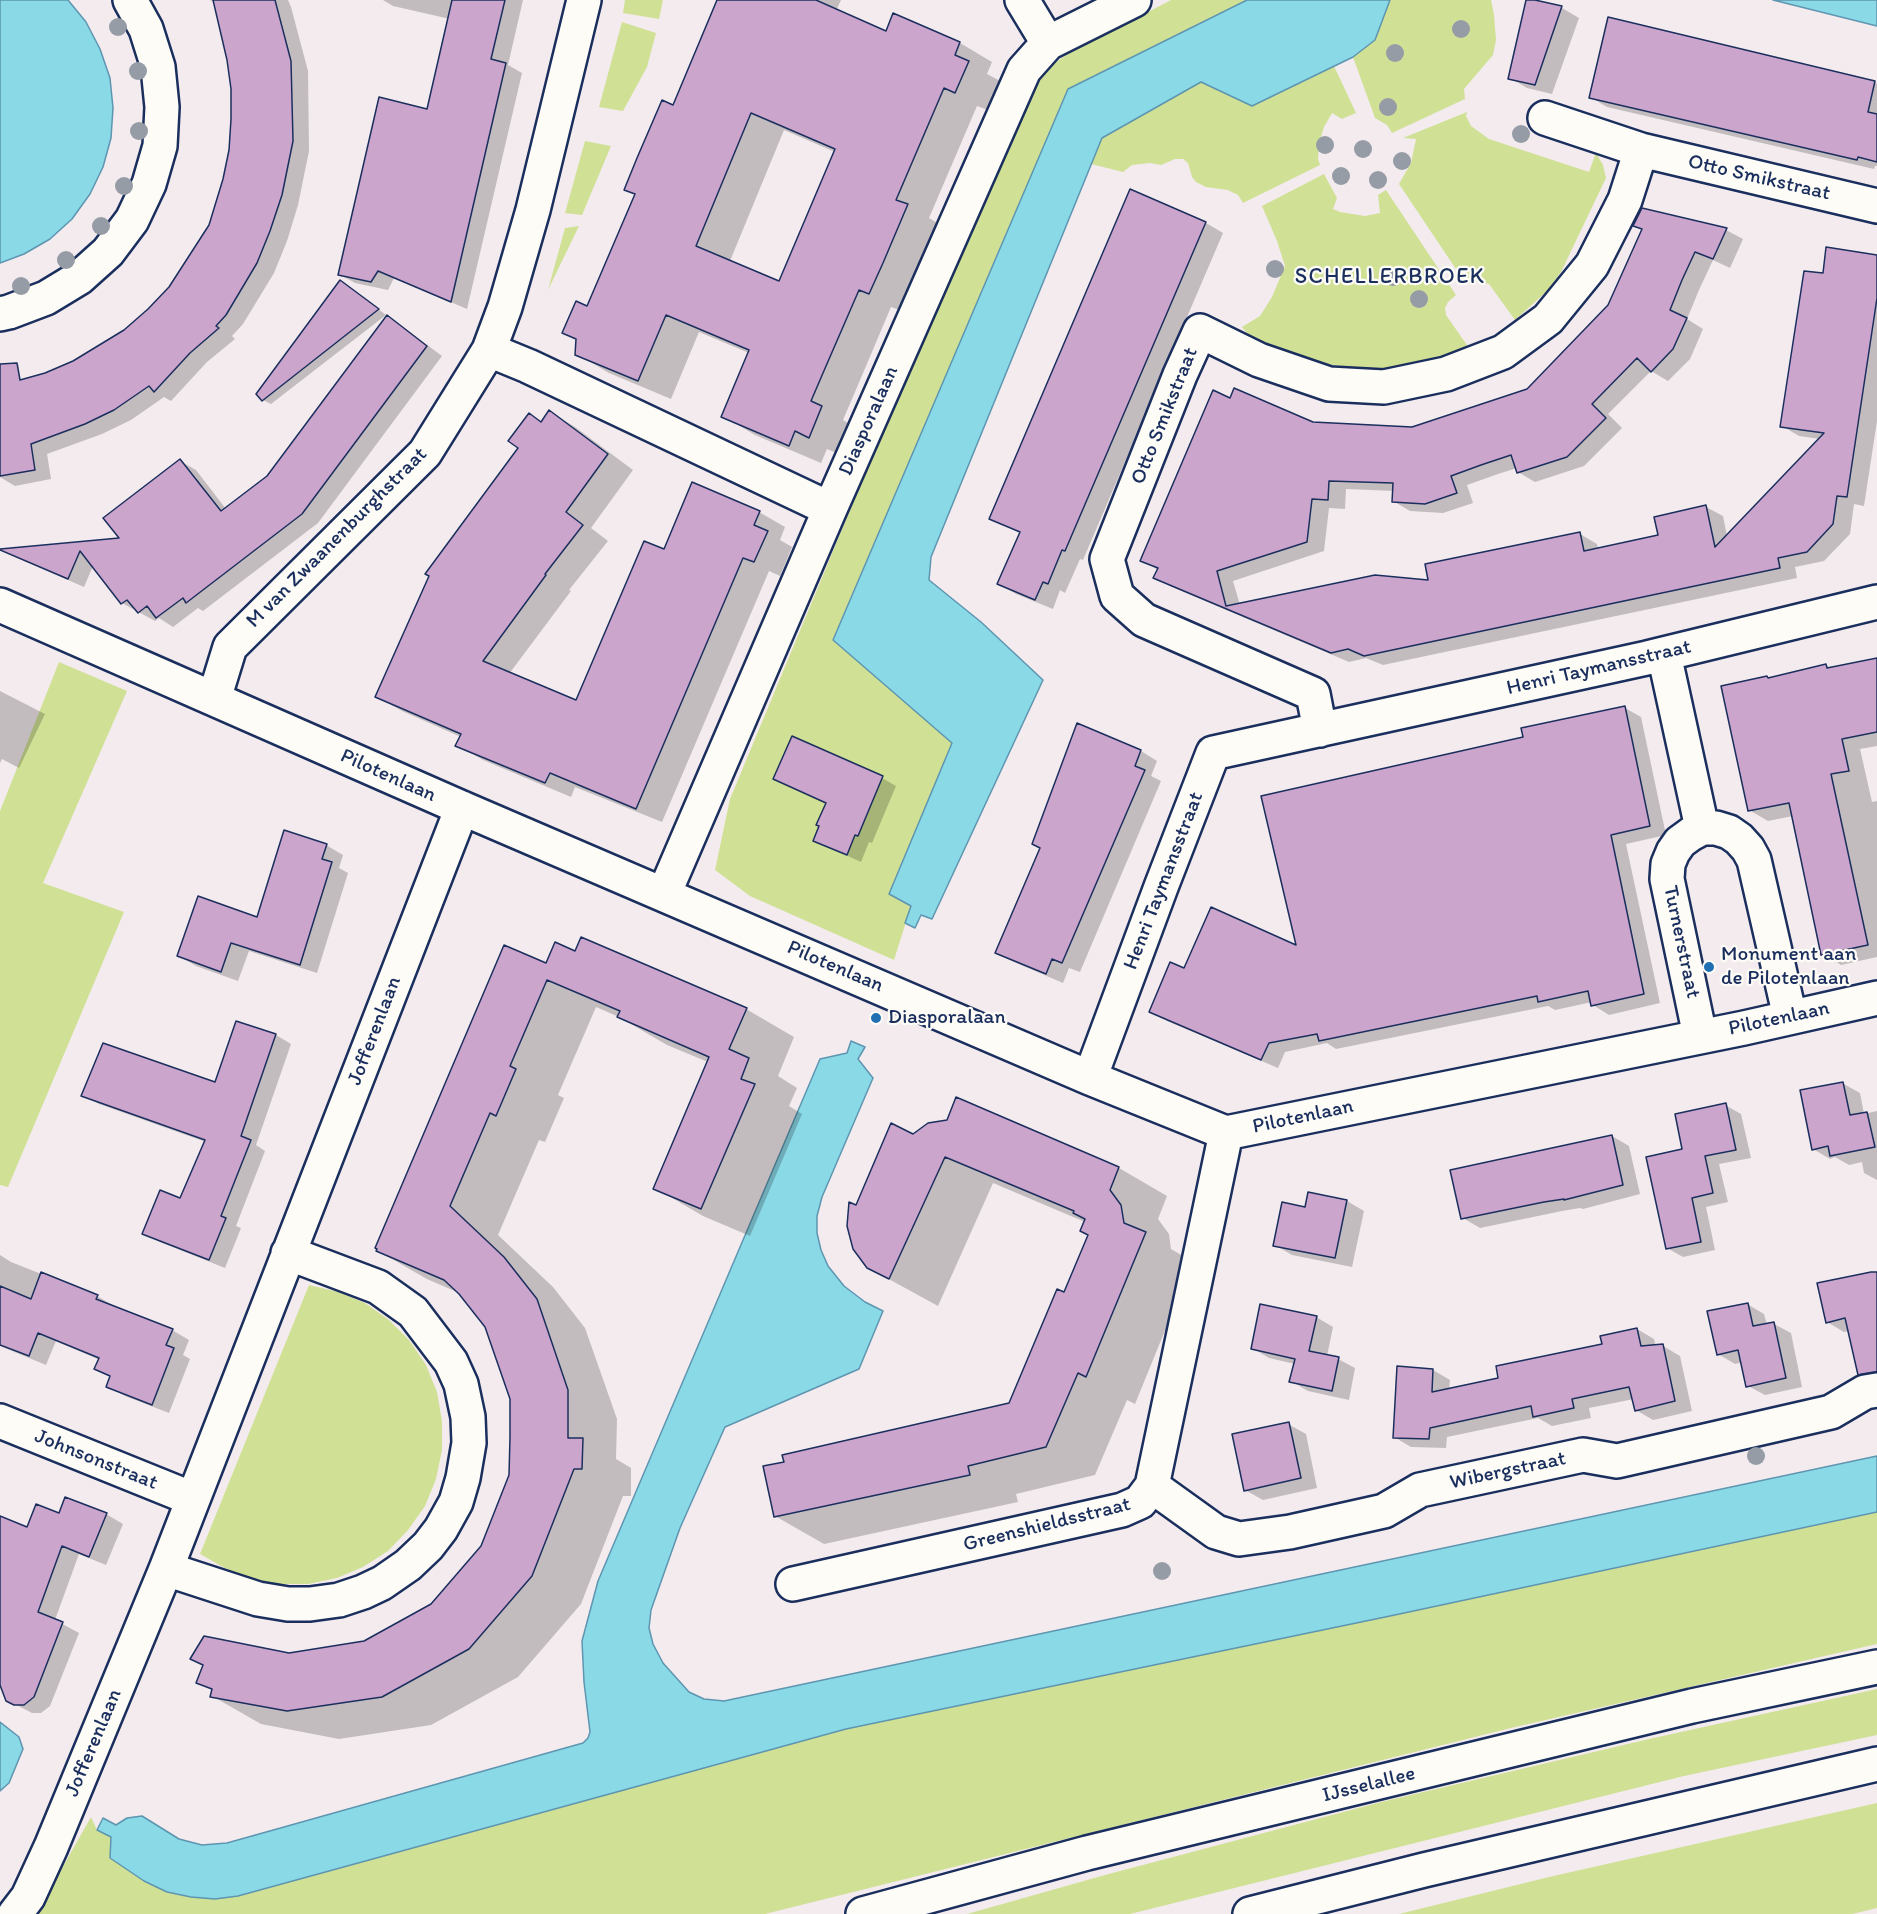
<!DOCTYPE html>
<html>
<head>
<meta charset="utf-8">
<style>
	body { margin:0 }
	canvas { display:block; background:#f3ebee }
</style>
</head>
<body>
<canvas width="1877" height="1914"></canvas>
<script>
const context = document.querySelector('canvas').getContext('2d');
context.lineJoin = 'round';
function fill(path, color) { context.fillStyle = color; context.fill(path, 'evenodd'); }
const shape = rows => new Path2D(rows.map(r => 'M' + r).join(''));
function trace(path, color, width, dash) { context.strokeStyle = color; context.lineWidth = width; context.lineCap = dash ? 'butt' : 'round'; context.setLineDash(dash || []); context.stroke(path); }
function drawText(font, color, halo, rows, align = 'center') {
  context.font = font + ' Itim,sans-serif'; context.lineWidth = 4.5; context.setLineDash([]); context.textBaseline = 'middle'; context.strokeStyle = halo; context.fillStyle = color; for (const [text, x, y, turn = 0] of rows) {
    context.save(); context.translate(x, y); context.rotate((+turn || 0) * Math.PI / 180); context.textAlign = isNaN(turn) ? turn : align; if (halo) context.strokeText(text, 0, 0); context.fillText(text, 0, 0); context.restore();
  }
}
const green = shape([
	[625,0,663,0,659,19,623,13],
	[1171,0,1247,0,1068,89,833,639,952,743,889,894,911,906,894,960,750,896,715,870,730,799,915,354,1034,89,1044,75,1056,62,1068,54],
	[1390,0,1491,0,1494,15,1496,40,1493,55,1464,89,1465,99,1392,133,1387,125,1375,118,1353,57,1375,40],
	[622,22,656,33,647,67,623,111,599,107],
	[1334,66,1356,113,1342,119,1332,113,1324,127,1319,143,1318,159,1320,165,1243,203,1238,195,1228,190,1206,187,1196,182,1192,177,1188,163,1183,159,1175,159,1161,165,1150,163,1132,165,1123,172,1091,164,1102,138,1201,81,1253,106],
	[1467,112,1466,116,1471,126,1489,139,1589,172,1596,153,1603,165,1606,178,1561,272,1547,291,1515,320,1489,284,1477,281,1466,284,1399,184,1411,163,1416,139,1403,138],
	[585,141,611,146,582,215,565,213],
	[1324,174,1337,198,1333,209,1340,212,1365,216,1380,213,1378,195,1386,190,1456,295,1448,302,1445,308,1446,315,1469,348,1437,361,1403,369,1363,369,1312,362,1250,337,1242,327,1260,316,1272,297,1285,266,1277,241,1262,206],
	[579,226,548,290,565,228],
	[59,662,127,691,43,883,124,912,8,1187,0,1185,0,811],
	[309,1285,338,1292,365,1303,389,1320,409,1340,426,1365,437,1392,442,1421,442,1450,436,1479,425,1506,408,1530,388,1551,363,1567,337,1578,308,1584,279,1584,250,1579,223,1567,200,1554],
	[1877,1512,1877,1644,1511,1728,765,1914,36,1914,91,1817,97,1830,111,1837,238,1896,846,1729,1390,1616],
	[1877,1689,1877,1735,1684,1776,1130,1914,967,1914,1105,1875,1381,1802,1649,1739],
	[1877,1803,1877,1908,1852,1914,1399,1914,1549,1877]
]);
const water = shape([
	[0,0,68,0,86,22,100,49,110,78,113,108,111,138,103,167,90,194,72,219,50,239,24,254,0,263,0,0],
	[1247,0,1390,0,1375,40,1353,57,1252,106,1201,82,1102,138,931,557,929,580,981,622,1043,680,932,919,921,915,915,928,905,923,911,906,889,894,952,743,833,640,1068,89,1247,0],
	[1773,0,1877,0,1877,26,1773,0],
	[851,1041,865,1047,858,1059,873,1078,822,1197,817,1216,817,1233,821,1250,828,1266,844,1286,865,1302,883,1311,859,1369,725,1427,680,1528,651,1610,649,1628,653,1644,663,1663,689,1692,704,1699,724,1701,1877,1456,1877,1512,1390,1616,846,1729,238,1896,215,1899,191,1897,167,1892,144,1881,110,1858,111,1837,97,1830,103,1818,116,1825,127,1818,142,1816,179,1839,202,1845,227,1843,583,1743,588,1738,590,1732,584,1682,582,1641,598,1581,820,1059,847,1053,851,1041],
	[0,1722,19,1737,23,1749,9,1783,0,1791,0,1722]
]);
const shadow = shape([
	[210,0,288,0,291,7,308,71,309,151,298,205,287,241,274,273,243,324,232,336,235,339,207,362,171,401,164,397,131,420,102,434,47,454,51,479,15,486,0,477,0,385,46,374,74,362,125,331,170,288,210,225,224,179,230,150,232,89,228,60,215,3],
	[383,0,523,0,508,65,522,73,467,309,394,278,388,290,355,283,339,274,428,111,450,19,393,6],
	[719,0,841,0,836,11,886,33,894,15,960,43,992,62,987,74,1000,81,988,110,977,106,929,218,939,224,902,311,891,307,855,392,843,420,853,426,841,455,827,449,821,463,755,435,723,416,749,353,699,332,671,399,609,373,577,354,588,308,636,195,626,189,673,107],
	[784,130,835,152,780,283,730,261],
	[1528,0,1562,8,1579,18,1552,94,1527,88,1510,78],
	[1609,19,1875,82,1877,84,1877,166,1875,166,1874,169,1607,107,1590,97],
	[1131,191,1206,223,1223,233,1083,560,1080,559,1065,593,1060,590,1053,609,1016,594,999,584,1021,533,991,518],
	[1635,225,1726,230,1743,239,1730,268,1713,260,1699,290,1687,319,1703,329,1690,359,1668,381,1651,371,1608,414,1622,428,1584,466,1535,482,1518,472,1517,468,1498,474,1467,485,1473,503,1443,513,1410,511,1393,501,1394,491,1346,489,1345,509,1329,508,1324,551,1233,581,1240,605,1430,582,1580,534,1597,544,1598,549,1659,536,1706,507,1723,516,1727,536,1820,439,1799,436,1782,426,1824,275,1877,257,1877,421,1864,506,1854,504,1850,534,1824,561,1795,567,1797,578,1383,665,1366,658,1349,662,1172,587,1155,578,1158,570,1142,560,1231,400,1313,424,1412,428,1528,391,1610,306,1644,230],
	[348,286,386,315,271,404,263,400],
	[387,317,403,327,442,356,318,523,203,611,198,608,173,627,159,618,155,621,122,603,93,566,84,587,15,557,2,550,122,540,180,461,196,470,226,509,268,477],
	[550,412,575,427,633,470,591,528,608,541,569,590,571,591,509,674,576,702,665,551,759,512,785,527,780,540,792,547,780,576,769,571,662,822,575,787,571,797,483,760,457,745,461,737,402,711,377,697,520,448,529,415,542,422],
	[1877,659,1877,746,1860,749,1872,802,1877,801,1877,957,1841,965,1823,954,1793,816,1768,821,1749,810,1770,679,1826,665,1832,669],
	[0,691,45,714,19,768,2,759,0,763],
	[1625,708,1641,717,1666,835,1626,844,1660,1003,1609,1015,1593,1005,1592,1002,1555,1010,1548,1006,1336,1049,1327,1043,1285,1052,1278,1068,1167,1021,1151,1012,1185,970,1298,948,1525,739],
	[1078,724,1141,751,1157,761,1151,776,1161,781,1080,972,1069,968,1063,983,1014,962,997,953,1041,848],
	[882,778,896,786,872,843,869,842,861,862,815,841,827,804,775,779],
	[326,845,343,855,339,868,348,873,317,973,249,951,238,981,196,966,179,956,258,919],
	[576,953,746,1009,794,1037,778,1076,797,1088,789,1106,802,1114,750,1236,703,1216,655,1188,708,1062,667,1045,619,1017,596,1007,558,1095,564,1098,545,1142,539,1140,498,1235,553,1287,585,1328,617,1419,616,1459,631,1468,631,1496,623,1496,581,1604,518,1677,431,1725,339,1739,261,1724,212,1696,213,1691,198,1682,289,1654,365,1643,432,1605,483,1547,510,1475,512,1399,487,1326,459,1293,427,1279,378,1251,546,965],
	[237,1023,276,1035,291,1044,256,1145,265,1151,236,1226,241,1228,225,1268,160,1242,144,1233,181,1200,206,1142,99,1104,83,1095,216,1084],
	[1842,1083,1860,1093,1864,1114,1877,1111,1877,1180,1864,1173,1862,1162,1849,1165,1835,1157,1830,1159,1813,1149],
	[957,1099,1119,1168,1167,1196,1158,1219,1169,1234,1171,1249,1193,1262,1135,1404,1127,1400,1095,1475,1016,1494,1018,1502,824,1544,775,1516,785,1463,1010,1405,1065,1294,1089,1235,1085,1222,993,1183,938,1306,874,1271,857,1207,914,1135,948,1121],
	[1725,1105,1741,1114,1751,1158,1719,1164,1728,1202,1706,1207,1715,1250,1683,1257,1667,1248,1684,1150],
	[1612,1136,1629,1146,1640,1194,1583,1209,1580,1208,1562,1211,1480,1228,1463,1218],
	[1347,1201,1364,1211,1352,1267,1292,1255,1275,1245,1306,1209],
	[0,1255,11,1262,97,1296,114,1306,114,1308,172,1330,189,1340,183,1355,190,1359,169,1413,125,1396,108,1386,111,1377,96,1369,100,1360,56,1341,46,1365,0,1346],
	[1877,1273,1877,1357,1849,1331,1844,1332,1827,1322],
	[1747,1304,1764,1314,1767,1325,1774,1324,1791,1333,1802,1387,1765,1395,1748,1386,1743,1362,1735,1364,1718,1354],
	[1316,1317,1333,1327,1327,1356,1338,1359,1355,1368,1349,1400,1308,1391,1291,1381,1295,1364,1269,1358,1252,1348],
	[1637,1329,1654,1339,1656,1347,1663,1346,1680,1356,1692,1411,1653,1420,1636,1410,1634,1399,1589,1408,1591,1418,1552,1426,1538,1418,1447,1437,1446,1448,1411,1447,1394,1437,1433,1370,1450,1380,1449,1390,1500,1379,1604,1345],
	[1288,1424,1306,1434,1317,1488,1263,1500,1245,1490],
	[106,1514,123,1524,106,1565,79,1554,55,1620,79,1633,50,1706,41,1713,32,1713,7,1700,0,1686,0,1518,27,1529,59,1515]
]);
const building = shape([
	[213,0,275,0,291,61,293,141,282,195,270,231,257,263,226,315,216,326,219,328,190,353,154,392,149,386,114,410,85,424,31,444,35,470,0,476,0,364,17,363,20,380,45,373,73,361,124,330,148,309,169,287,209,225,223,179,229,150,231,119,231,89,227,60,213,0],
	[452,0,505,0,491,59,506,63,451,302,378,271,371,282,338,275,379,97,427,109,452,0],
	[717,0,816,0,886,31,893,13,960,42,955,55,969,61,955,93,944,88,896,200,908,204,883,263,869,294,859,290,823,373,811,401,822,406,809,438,795,431,789,446,721,417,749,350,666,315,638,381,575,355,576,339,562,333,576,301,587,306,635,194,624,190,637,158,662,100,673,105,717,0],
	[751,113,835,149,779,281,696,246,751,113],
	[1526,0,1535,0,1562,6,1535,85,1508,79,1526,0],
	[1608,17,1875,81,1868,112,1877,114,1877,162,1858,157,1857,160,1589,98,1608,17],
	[1130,189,1206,222,1065,551,1062,550,1048,584,1043,582,1035,600,997,584,1020,532,989,519,1130,189],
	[1642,208,1727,228,1713,259,1695,252,1682,280,1670,310,1687,318,1673,349,1651,372,1637,358,1592,404,1606,418,1567,457,1517,473,1511,455,1481,465,1451,476,1457,493,1425,504,1392,502,1393,483,1329,481,1328,500,1312,499,1307,542,1217,571,1226,606,1375,575,1428,580,1425,564,1580,532,1584,551,1658,535,1654,517,1706,505,1715,547,1824,433,1780,427,1804,271,1823,273,1826,247,1877,255,1877,298,1847,497,1837,496,1833,524,1807,552,1778,558,1780,568,1364,656,1348,649,1331,653,1153,578,1158,568,1140,561,1213,390,1230,398,1234,388,1313,422,1412,427,1527,389,1608,305,1642,229,1633,226,1642,208],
	[340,280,379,309,262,401,256,394,340,280],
	[387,315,427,346,302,514,186,603,183,598,156,618,147,606,138,613,127,600,121,604,80,551,68,579,0,550,0,549,119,538,103,518,180,459,221,511,267,476,387,315],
	[549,410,608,454,566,512,583,525,545,574,546,575,483,661,576,700,644,541,664,549,692,482,760,511,754,525,768,531,754,562,743,558,636,809,550,773,545,783,455,746,461,734,375,697,429,576,425,574,518,448,508,441,529,413,541,422,549,410],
	[1877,658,1877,732,1842,739,1849,771,1831,774,1868,945,1821,955,1789,803,1748,811,1721,686,1767,676,1768,678,1826,664,1827,668,1877,658],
	[1625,706,1650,826,1611,835,1644,994,1591,1006,1588,991,1538,1002,1537,996,1319,1041,1317,1034,1269,1043,1261,1060,1149,1012,1170,962,1184,968,1211,907,1296,945,1261,796,1523,737,1521,728,1625,706],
	[1077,723,1141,750,1135,766,1145,770,1062,963,1052,959,1046,974,995,953,1040,848,1032,844,1077,723],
	[792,736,883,776,858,836,855,835,847,855,813,841,819,826,816,825,826,803,773,779,792,736],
	[284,830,327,844,322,859,332,862,300,965,231,943,221,972,177,956,198,896,257,917,284,830],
	[581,937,747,1008,729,1049,749,1058,741,1079,755,1084,701,1209,653,1189,709,1057,617,1017,620,1011,547,980,510,1066,516,1069,496,1116,490,1113,450,1206,504,1257,537,1299,568,1390,568,1438,583,1438,582,1469,574,1469,532,1576,469,1649,382,1697,287,1711,210,1697,212,1689,196,1683,203,1665,190,1659,204,1636,289,1653,364,1641,431,1604,481,1546,509,1475,510,1437,510,1399,485,1327,459,1294,444,1280,376,1251,377,1249,375,1248,504,945,546,963,555,942,575,951,581,937],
	[236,1021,276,1034,241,1136,251,1140,221,1216,226,1218,209,1260,142,1234,160,1190,180,1198,205,1140,81,1096,103,1043,215,1082,236,1021],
	[1843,1082,1850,1115,1867,1112,1875,1147,1830,1156,1828,1146,1812,1150,1800,1090,1843,1082],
	[956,1097,1119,1167,1110,1190,1121,1205,1124,1223,1146,1232,1086,1377,1078,1373,1046,1447,968,1466,970,1475,774,1517,763,1466,784,1462,782,1455,1009,1403,1057,1289,1064,1292,1088,1235,1080,1231,1085,1219,1073,1213,1074,1211,945,1157,889,1279,867,1268,853,1249,847,1226,849,1202,856,1205,891,1123,913,1134,928,1123,947,1120,956,1097],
	[1726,1103,1736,1150,1705,1156,1713,1193,1692,1198,1701,1242,1666,1249,1646,1157,1682,1149,1675,1114,1726,1103],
	[1612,1135,1623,1185,1564,1200,1564,1199,1544,1202,1461,1219,1450,1170,1612,1135],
	[1308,1192,1347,1200,1335,1258,1273,1246,1282,1202,1305,1207,1308,1192],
	[41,1272,98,1295,96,1299,173,1329,166,1345,174,1348,152,1405,106,1387,110,1376,94,1369,99,1358,38,1333,29,1356,0,1345,0,1286,31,1299,41,1272],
	[1871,1272,1877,1272,1877,1372,1858,1375,1845,1318,1826,1323,1817,1283,1871,1272],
	[1748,1303,1753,1326,1774,1322,1786,1378,1746,1387,1738,1350,1717,1355,1707,1311,1748,1303],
	[1260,1304,1317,1316,1309,1351,1339,1357,1332,1391,1289,1382,1295,1359,1251,1349,1260,1304],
	[1637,1328,1641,1346,1663,1344,1675,1401,1635,1411,1629,1387,1572,1399,1574,1408,1533,1417,1531,1406,1430,1428,1429,1439,1393,1438,1397,1366,1433,1369,1432,1392,1498,1378,1496,1366,1602,1344,1600,1336,1637,1328],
	[1289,1422,1301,1478,1244,1491,1232,1434,1289,1422],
	[65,1497,107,1513,89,1557,62,1546,38,1612,63,1622,34,1697,24,1705,14,1705,6,1701,0,1685,0,1516,27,1527,36,1504,59,1513,65,1497]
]);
const minor = shape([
	[1022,0,1048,43],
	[1545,118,1641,150,1877,206],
	[0,314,9,312,46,298,79,278,108,252,132,220,149,184,160,146,162,107,158,67,146,29,130,0],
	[489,350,528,366,830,509],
	[0,605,462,808,1090,1078,1226,1133,1744,1028,1877,998],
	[1664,654,1702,828],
	[214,699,230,647,425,453,489,350,505,307,533,210,584,0],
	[1320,730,1313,694,1144,620,1117,596,1107,559,1180,375,1200,331,1259,360,1329,384,1384,387,1446,374,1503,352,1548,319,1592,265,1625,200,1641,150],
	[664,894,830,509,1024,70,1048,43,1134,0],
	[1700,1036,1667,879,1668,864,1673,852,1680,842,1691,834,1702,828,1716,828,1729,832,1739,839,1748,849,1754,860,1790,1017],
	[1090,1078,1161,887,1213,753,1647,658,1877,602],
	[0,1421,193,1499],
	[1152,1486,1216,1532,1239,1539,1290,1532,1384,1511,1420,1490,1583,1455,1617,1461,1831,1412,1865,1392,1877,1390],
	[166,1569,258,1599,288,1604,310,1604,339,1600,363,1592,382,1583,408,1565,428,1546,441,1529,456,1502,463,1478,469,1443,468,1417,461,1384,451,1362,413,1312,378,1287,288,1253],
	[793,1584,1122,1510,1140,1502,1152,1486,1226,1133],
	[15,1914,28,1897,51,1847,166,1569,462,808]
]);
const major = shape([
	[863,1914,1087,1853,1692,1706,1877,1667],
	[1250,1914,1424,1870,1877,1764]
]);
const trees = [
	[118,27],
	[1461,29],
	[1395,53],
	[138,71],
	[1388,107],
	[139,131],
	[1521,134],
	[1325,145],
	[1363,149],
	[1402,161],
	[1341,176],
	[1378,180],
	[124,186],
	[101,226],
	[66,260],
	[1275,269],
	[1393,277],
	[21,286],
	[1419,299],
	[1756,1456],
	[1162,1571]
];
const markers = [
	[1709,967,6,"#1f6fb2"],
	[876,1018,6,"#1f6fb2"]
];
const streetNames = [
	["Otto Smikstraat",1759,178,13],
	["Otto Smikstraat",1165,416,-68],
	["Diasporalaan",869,421,-66],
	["M van Zwaanenburghstraat",337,538,-45],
	["Henri Taymansstraat",1599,668,-13],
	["Pilotenlaan",388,776,24],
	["Henri Taymansstraat",1164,881,-69],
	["Turnerstraat",1681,942,78],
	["Pilotenlaan",835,967,23],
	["Pilotenlaan",1779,1019,-12],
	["Jofferenlaan",375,1031,-69],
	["Pilotenlaan",1303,1117,-12],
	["Johnsonstraat",96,1460,22],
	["Wibergstraat",1508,1471,-12],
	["Greenshieldsstraat",1047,1525,-14],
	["Jofferenlaan",94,1743,-67],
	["IJsselallee",1369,1785,-14]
];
const poiNames = [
	["Monument aan",1721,955],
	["de Pilotenlaan",1721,979],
	["Diasporalaan",888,1018]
];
const neighbourhoodNames = [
	["SCHELLERBROEK",1390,277]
];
fill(green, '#d0e195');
fill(water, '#8ad9e7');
trace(water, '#5e95b0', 1.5);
fill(shadow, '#0003');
fill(building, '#cca5cc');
trace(building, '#1b2f5e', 1.5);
trace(minor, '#1b2f5e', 38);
trace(major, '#1b2f5e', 38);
trace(minor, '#fdfcf7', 33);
trace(major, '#fdfcf7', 33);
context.fillStyle = '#959ca6';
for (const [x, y] of trees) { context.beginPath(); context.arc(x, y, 9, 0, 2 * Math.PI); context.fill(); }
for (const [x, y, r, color] of markers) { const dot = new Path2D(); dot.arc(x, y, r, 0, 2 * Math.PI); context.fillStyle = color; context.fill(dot); trace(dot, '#fdfcf7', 2); }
drawText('21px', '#1b2f5e', '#fdfcf7', streetNames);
drawText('21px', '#1b2f5e', '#fdfcf7', poiNames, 'left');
context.letterSpacing = '1.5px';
drawText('22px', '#1b2f5e', '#fdfcf7', neighbourhoodNames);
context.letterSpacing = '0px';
</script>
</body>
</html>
